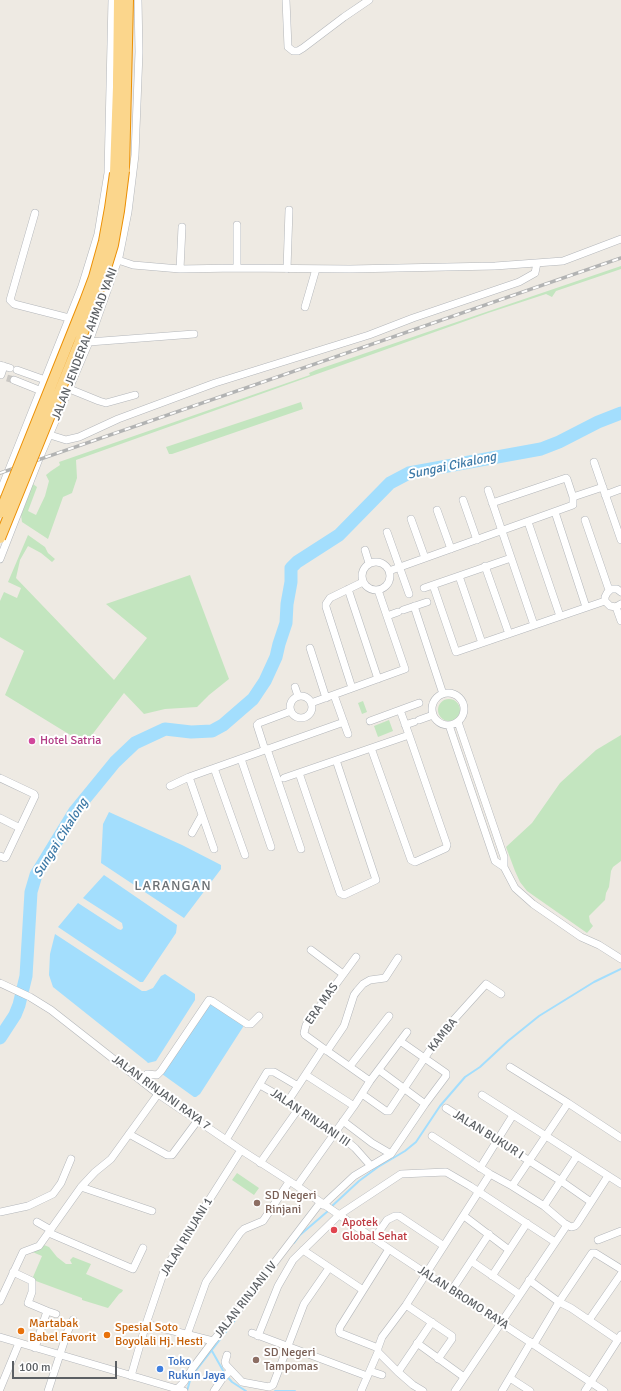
<!DOCTYPE html>
<html>
<head>
<meta charset="utf-8">
<style>
	body { margin:0 }
	#map { position:relative; width:621px; height:1391px; overflow:hidden; background:#eeeae3; font-family:Signika,sans-serif }
	canvas { display:block }
	.scale { position:absolute; left:12px; top:1361px; width:105px; height:18px; box-sizing:border-box; border:2px solid #5b5f63; border-top:0; padding-left:5px; font-size:12px; line-height:14px; white-space:nowrap; color:#5b5f63; -webkit-text-stroke:3px #fff; paint-order:stroke }
</style>
</head>
<body>
<div id="map">
<canvas width="621" height="1391"></canvas>
<div class="scale">100 m</div>
</div>
<script>
const context = document.querySelector('canvas').getContext('2d');
context.lineJoin = 'round';
function fill(path, color) { context.fillStyle = color; context.fill(path, 'evenodd'); }
const shape = rows => new Path2D(rows.map(r => 'M' + r).join(''));
function trace(path, color, width, dash) { context.strokeStyle = color; context.lineWidth = width; context.lineCap = dash ? 'butt' : 'round'; context.setLineDash(dash || []); context.stroke(path); }
function drawText(font, color, halo, rows, align = 'center') {
  context.font = font + ' Signika,sans-serif'; context.lineWidth = 4; context.setLineDash([]); context.textBaseline = 'middle'; context.strokeStyle = halo; context.fillStyle = color; for (const [text, x, y, turn = 0] of rows) {
    context.save(); context.translate(x, y); context.rotate((+turn || 0) * Math.PI / 180); context.textAlign = isNaN(turn) ? turn : align; if (halo) context.strokeText(text, 0, 0); context.fillText(text, 0, 0); context.restore();
  }
}
const green = shape([
	[621,266,621,269,556,291,552,297,546,294,488,313,76,460,77,478,72,493,63,497,48,539,22,522,21,515,33,484,37,487,28,511,36,515,45,496,49,481,46,475,51,471,60,465,59,462,310,375,309,373,316,370],
	[301,402,303,409,172,454,169,454,166,447],
	[28,535,45,547,48,553,55,559,52,562,41,553,28,546,20,560,16,578,114,680,147,638,106,604,190,575,229,679,209,695,197,707,165,709,144,714,124,693,85,744,5,695,24,651,0,637,0,601,4,592,17,598,21,588,8,582],
	'438 710a11 11 0 1 1 22 0a11 11 0 1 1-22 0Z',
	[363,701,367,712,362,714,358,703],
	[389,720,393,731,378,737,374,726],
	[621,735,621,861,613,867,611,871,609,887,606,893,605,900,589,916,590,922,593,926,587,933,527,891,520,882,515,871,506,847,532,823,560,783,596,750],
	[237,1173,259,1188,254,1195,232,1180],
	[44,1245,49,1247,57,1257,66,1264,72,1264,70,1260,73,1257,91,1264,86,1274,123,1290,122,1292,119,1294,108,1308,82,1300,82,1298,36,1281,33,1277,42,1256,30,1251,40,1249]
]);
const water = shape([
	[109,812,182,845,221,865,221,869,184,918,101,863,103,824],
	[104,875,177,925,176,933,143,982,140,982,58,927,78,903,118,929,121,930,123,928,122,923,83,898],
	[55,934,142,991,146,991,153,988,161,976,165,974,195,994,195,1000,156,1061,148,1063,146,1061,53,987,49,975,50,954],
	[210,1003,243,1025,243,1027,200,1094,196,1097,194,1097,162,1074,208,1007]
]);
const stream = shape([
	[331,1207,359,1181,378,1167,405,1151,416,1142,440,1106,465,1077,480,1067,508,1041,539,1016,594,982,621,969],
	[294,1243,300,1235,328,1211],
	[212,1351,225,1374,232,1382,246,1391],
	[187,1391,191,1377,239,1315],
	[275,1391,295,1391]
]);
const river = shape([
	[0,1038,15,1015,19,1005,26,976,31,892,36,875,75,811,115,762,135,743,165,729,191,732,212,731,223,725,253,699,265,681,276,657,279,644,286,623,287,604,291,582,291,568,297,562,339,535,390,483,409,473,541,449,559,442,598,422,621,413]
]);
const minorTunnel = shape([
	[7,378,14,380]
]);
const minor = shape([
	[286,0,288,47,293,51,298,51,303,48,344,17,369,0],
	[35,213,10,300,14,304,69,318],
	[118,260,133,265,180,269,237,268,350,269,495,266,563,261,621,239],
	[237,268,237,225],
	[180,269,182,227],
	[287,269,289,210],
	[305,307,316,269],
	[89,342,194,334],
	[0,365,10,368],
	[17,370,48,381],
	[1,375,4,366],
	[14,380,44,392],
	[67,388,99,401,106,403,135,395],
	[50,435,66,440,79,437,118,419,215,383,369,335,413,318,519,282,535,273,537,263],
	[594,462,621,540],
	[488,490,534,625],
	[0,492,82,286,98,234,108,173,112,0],
	[605,495,621,489],
	[463,500,477,540],
	[492,503,566,478,567,479,573,497,603,487],
	[437,510,451,549],
	[555,512,586,607],
	[411,519,425,558],
	[585,520,609,590],
	[528,522,560,616],
	[387,532,409,594],
	[365,550,369,563],
	[0,559,39,459,89,342,119,257,128,212,135,155,139,52,138,0],
	'362 576a14 14 0 1 1 28 0a14 14 0 1 1-28 0Z',
	[485,566,509,634],
	[389,571,573,505,573,497],
	[459,576,482,643],
	[433,585,456,652,605,601],
	[424,588,511,558],
	[348,589,378,679],
	[621,592,617,589,611,589,607,593,605,597,605,601,610,606,616,607,621,604],
	[414,606,443,694],
	[616,607,621,621],
	[403,610,427,602],
	[387,616,398,612],
	[310,648,326,698],
	[295,687,298,696],
	[352,688,326,607,326,604,330,598,363,582],
	'432 709a16 16 0 1 1 32 0a16 16 0 1 1-32 0Z',
	[334,695,348,734],
	'290 707a11 11 0 1 1 22 0a11 11 0 1 1-22 0Z',
	[311,703,405,669,378,590],
	[419,720,433,715],
	[370,721,419,703],
	[458,722,504,857,504,867,515,888,533,904,581,937,599,945,621,959],
	[405,725,414,722],
	[449,725,495,861,504,867],
	[371,748,411,860,415,862,446,848,447,845,409,735],
	[267,749,301,849],
	[265,750,257,725,259,723,291,711],
	[241,759,271,847],
	[214,768,245,855],
	[299,773,340,893,344,895,376,880,336,760],
	[189,777,214,849],
	[0,778,34,794,35,796,6,857,5,858,0,856],
	[284,778,409,735,400,710],
	[170,786,189,777,344,722],
	[0,818,20,828],
	[192,833,202,815],
	[311,950,343,974],
	[356,957,306,1025,304,1033,305,1035,323,1048,370,1081],
	[0,983,30,997,51,1010,158,1094,241,1150,297,1186,389,1249,604,1391],
	[327,1051,344,1026,354,995,357,991,363,984,370,980,385,978,398,958],
	[350,1066,389,1016],
	[510,1067,568,1103,621,1138],
	[379,1070,425,1104],
	[306,1075,354,1106,370,1081,407,1032],
	[142,1081,147,1074,157,1075,161,1071,209,1000,212,1001,247,1024,251,1024,259,1016],
	[260,1085,288,1101,336,1132,355,1148,371,1166],
	[362,1094,386,1111,389,1111,440,1035,486,984,501,994],
	[482,1095,621,1184],
	[288,1101,323,1048],
	[446,1108,561,1181,591,1202],
	[343,1121,372,1143,391,1154],
	[129,1134,167,1155,172,1155,198,1120],
	[432,1136,490,1174,512,1186,544,1206,564,1223,571,1227,575,1226,577,1224,608,1176],
	[226,1140,267,1072,274,1072,298,1086],
	[260,1163,299,1108],
	[480,1168,513,1115],
	[297,1186,354,1106],
	[512,1186,568,1103],
	[81,1187,152,1211],
	[323,1205,354,1176,391,1154,425,1104,446,1076,446,1073,400,1041],
	[544,1206,577,1156],
	[0,1212,28,1206,53,1194,61,1183,71,1159],
	[464,1216,509,1250],
	[37,1222,51,1230],
	[49,1233,133,1269,143,1248],
	[374,1239,387,1220,395,1216,399,1216,444,1246],
	[598,1240,621,1231],
	[303,1250,363,1290],
	[471,1261,519,1294],
	[13,1272,32,1281,32,1292,28,1303,47,1311,35,1348],
	[492,1276,527,1223],
	[529,1280,559,1302,571,1308,618,1340],
	[452,1290,489,1234],
	[0,1301,23,1252,39,1246,81,1187,95,1172,111,1159,158,1094],
	[406,1305,452,1336,452,1339,438,1359],
	[47,1311,56,1314],
	[589,1320,621,1274],
	[146,1324,213,1341,236,1313,320,1203],
	[252,1333,367,1376],
	[187,1335,206,1282,240,1233,244,1229,263,1221,289,1182],
	[258,1336,278,1286,293,1260,339,1215,401,1174,446,1172,470,1186,555,1242],
	[0,1337,184,1391],
	[417,1343,464,1377],
	[534,1344,559,1302,592,1253,595,1253,621,1269],
	[378,1348,340,1333,339,1331,340,1327,389,1249],
	[227,1355,225,1362,226,1365,242,1382,269,1387,273,1385,304,1304,329,1268],
	[370,1371,382,1375],
	[398,1372,432,1322],
	[131,1376,146,1324,164,1271,241,1150],
	[510,1378,530,1391],
	[0,1389,19,1343],
	[177,1389,184,1382,192,1369,213,1341],
	[48,1391,67,1333,73,1320],
	[214,1391,222,1379,230,1371],
	[361,1391,378,1352],
	[423,1391,413,1385,398,1372,378,1352,378,1348,382,1337,406,1305,490,1174],
	[455,1391,567,1225],
	[502,1391,531,1342],
	[585,1391,621,1335]
]);
const highway = shape([
	[124,171,128,0],
	[115,173,118,87,119,0]
]);
const rail = shape([
	[0,473,621,258]
]);
const highwayBridge = shape([
	[0,513,85,301,94,277,104,241,110,208,115,173],
	[0,538,78,346,103,278,113,245,119,211,124,171]
]);
const markers = [
	[32,741,4,"#d1479c"],
	[257,1203,4,"#8d6e63"],
	[334,1230,4,"#e0444e"],
	[21,1331,4,"#e8710a"],
	[107,1335,4,"#e8710a"],
	[256,1360,4,"#8d6e63"],
	[160,1369,4,"#3f7fe0"]
];
const streetNames = [
	["JALAN JENDERAL AHMAD YANI",85,344,-69],
	["ERA MAS",322,1004,-55],
	["KAMBA",443,1035,-51],
	["JALAN RINJANI RAYA 7",161,1093,36],
	["JALAN RINJANI III",310,1118,34],
	["JALAN BUKUR I",488,1135,32],
	["JALAN RINJANI 1",187,1237,-59],
	["JALAN BROMO RAYA",463,1298,33],
	["JALAN RINJANI IV",246,1300,-52]
];
const hotelNames = [
	["Hotel Satria",40,741]
];
const educationNames = [
	["SD Negeri",265,1196],
	["Rinjani",265,1210],
	["SD Negeri",264,1353],
	["Tampomas",264,1367]
];
const healthNames = [
	["Apotek",342,1223],
	["Global Sehat",342,1237]
];
const foodNames = [
	["Martabak",29,1324],
	["Babel Favorit",29,1338],
	["Spesial Soto",115,1328],
	["Boyolali Hj. Hesti",115,1342]
];
const shopNames = [
	["Toko",168,1362],
	["Rukun Jaya",168,1376]
];
const waterNames = [
	["Sungai Cikalong",452,466,-12],
	["Sungai Cikalong",61,838,-58]
];
const quarterNames = [
	["LARANGAN",173,886]
];
fill(green, '#c3e5bf');
fill(water, '#a3defd');
trace(stream, '#a3defd', 2);
trace(river, '#a3defd', 13);
trace(minorTunnel, '#c9c7c3', 7, [7, 3.5]);
trace(minor, '#b3b6ba', 8);
trace(highway, '#ec9004', 12);
trace(minor, '#fff', 7);
trace(highway, '#fbd68c', 10);
trace(rail, '#b2b3b3', 3.5);
trace(rail, '#fff', 2, [6]);
trace(highwayBridge, '#ec9004', 12, []);
trace(highwayBridge, '#fbd68c', 10);
for (const [x, y, r, color] of markers) { const dot = new Path2D(); dot.arc(x, y, r, 0, 2 * Math.PI); context.fillStyle = color; context.fill(dot); trace(dot, '#fff', 1.5); }
drawText('12px', '#5b5f63', '#fff', streetNames);
drawText('12px', '#b23c85', '#fff', hotelNames, 'left');
drawText('12px', '#785e54', '#fff', educationNames, 'left');
drawText('12px', '#be3a42', '#fff', healthNames, 'left');
drawText('12px', '#c56008', '#fff', foodNames, 'left');
drawText('12px', '#366cbe', '#fff', shopNames, 'left');
drawText('italic 13px', '#3e7aa7', '#fff', waterNames);
context.letterSpacing = '1px';
drawText('14px', '#6c7175', '#fff', quarterNames);
context.letterSpacing = '0px';
</script>
</body>
</html>
